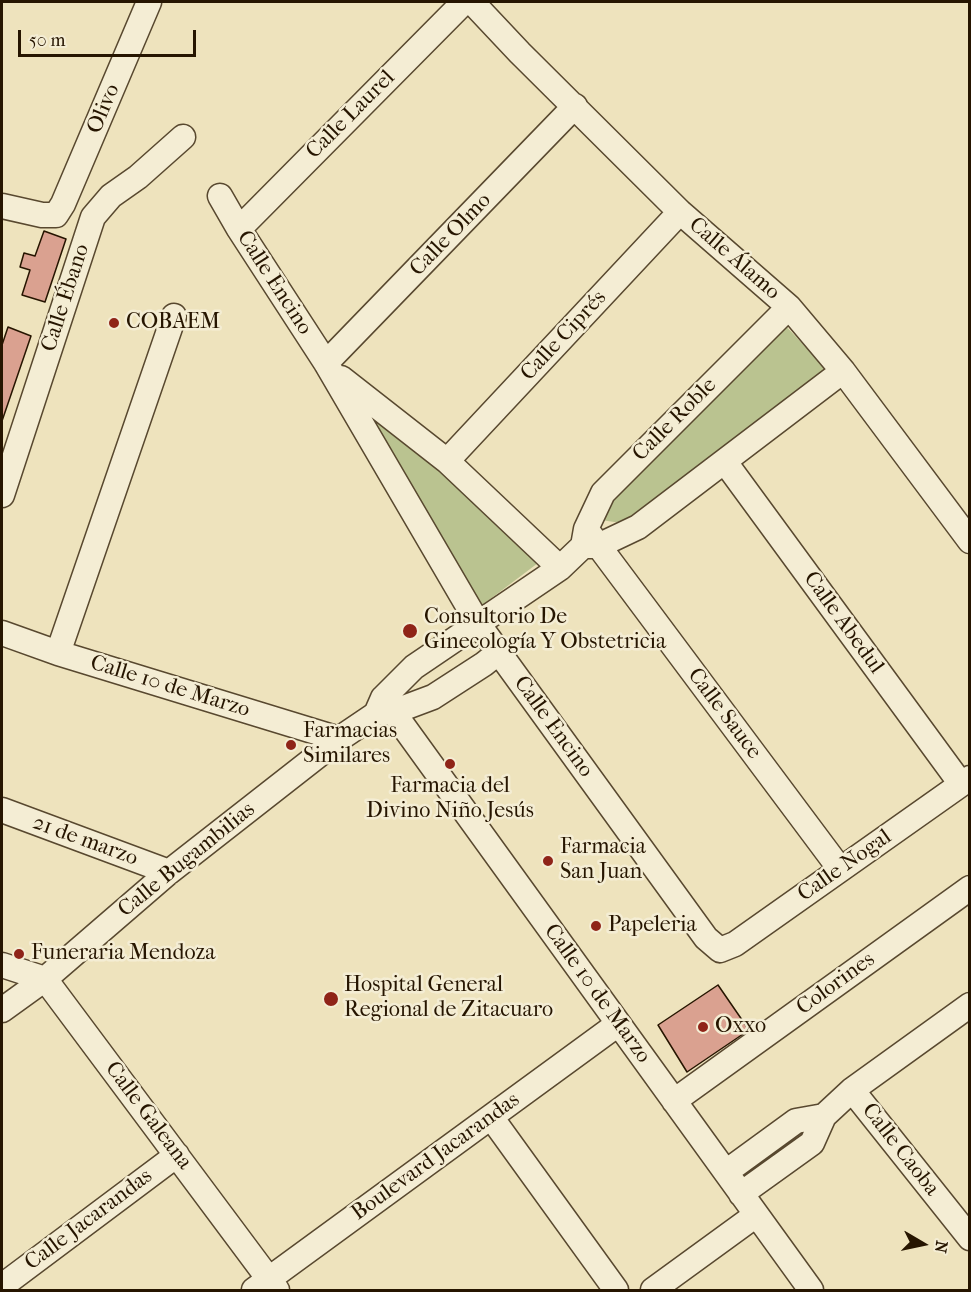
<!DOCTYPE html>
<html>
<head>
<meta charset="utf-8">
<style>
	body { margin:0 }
	#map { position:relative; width:971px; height:1292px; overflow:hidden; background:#eee3bd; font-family:"IM FELL French Canon",serif }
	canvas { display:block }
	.frame { position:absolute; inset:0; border:3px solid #261500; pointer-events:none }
	.north { position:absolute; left:893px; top:1214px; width:60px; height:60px; -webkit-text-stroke:4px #f4edd4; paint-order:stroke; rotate:99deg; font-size:16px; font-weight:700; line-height:24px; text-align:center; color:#261500 }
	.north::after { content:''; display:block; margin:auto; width:21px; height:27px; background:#261500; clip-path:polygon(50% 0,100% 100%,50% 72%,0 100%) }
	.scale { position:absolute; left:18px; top:30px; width:178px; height:27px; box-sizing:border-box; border:3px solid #261500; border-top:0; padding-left:8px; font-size:18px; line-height:21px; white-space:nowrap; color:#261500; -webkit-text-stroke:4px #f4edd4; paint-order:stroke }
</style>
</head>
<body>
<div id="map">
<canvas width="971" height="1292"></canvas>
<div class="frame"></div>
<div class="north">N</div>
<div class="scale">50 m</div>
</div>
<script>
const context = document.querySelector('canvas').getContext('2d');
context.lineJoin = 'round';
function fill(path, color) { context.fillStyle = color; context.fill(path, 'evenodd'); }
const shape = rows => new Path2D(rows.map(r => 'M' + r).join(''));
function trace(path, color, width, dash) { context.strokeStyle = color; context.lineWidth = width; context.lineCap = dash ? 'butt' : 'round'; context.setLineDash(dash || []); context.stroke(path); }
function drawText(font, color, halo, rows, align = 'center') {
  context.font = font + ' "IM FELL French Canon",serif'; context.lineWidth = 5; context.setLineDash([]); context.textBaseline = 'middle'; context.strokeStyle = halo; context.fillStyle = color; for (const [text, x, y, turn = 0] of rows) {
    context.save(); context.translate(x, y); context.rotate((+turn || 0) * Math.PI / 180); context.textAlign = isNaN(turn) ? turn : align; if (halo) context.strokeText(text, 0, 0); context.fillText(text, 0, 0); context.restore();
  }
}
const green = shape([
	[782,322,830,373,621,523,601,520,609,496],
	[345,389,454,471,538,563,477,609]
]);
const building = shape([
	[44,231,66,239,45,302,22,295,30,270,20,267,24,253,35,256,44,231],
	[8,327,31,336,2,421,2,345,8,327],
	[718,985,749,1030,687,1072,658,1025,718,985]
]);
const street = shape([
	[472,2,520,53,680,212,789,307,843,371,970,541],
	[220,196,239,229,326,363,479,625,706,938,720,950,735,944,970,778],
	[2,206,42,215,56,215,63,204,149,2],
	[239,229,464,2],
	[326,363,575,106],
	[341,378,447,461,560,568],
	[447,461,680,212],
	[725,462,961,784],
	[2,495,93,217,111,196,138,177,183,137],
	[586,529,840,869],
	[583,546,598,546,638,527,843,371],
	[2,633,58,653,339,739],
	[58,653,174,316],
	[383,698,811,1290],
	[378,713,393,712,433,697,484,664,499,652],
	[2,810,169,872],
	[2,965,45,979,277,1290],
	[2,1010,45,979,169,872,339,739,376,714,383,698,414,667,560,568,583,546,586,529,603,493,789,307],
	[852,1090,970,1238],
	[674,1101,970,888],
	[491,1117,616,1290],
	[726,1172,796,1121,824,1116],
	[741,1194,812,1143,824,1116,852,1090,970,1005],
	[2,1286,177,1155],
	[254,1290,618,1024],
	[653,1290,756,1215]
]);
const markers = [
	[114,323,6,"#8f2418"],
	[410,631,8,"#8f2418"],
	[291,745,6,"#8f2418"],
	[450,764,6,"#8f2418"],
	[548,861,6,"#8f2418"],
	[596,926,6,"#8f2418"],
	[19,954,6,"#8f2418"],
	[331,999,8,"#8f2418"],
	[703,1027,6,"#8f2418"]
];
const streetNames = [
	["Olivo",104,109,-67],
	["Calle Laurel",351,115,-45],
	["Calle Olmo",451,235,-46],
	["Calle Álamo",734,259,41],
	["Calle Encino",274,283,57],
	["Calle Ébano",66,298,-72],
	["Calle Ciprés",564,336,-47],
	["Calle Roble",675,420,-45],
	["Calle Abedul",843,623,54],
	["Calle 10 de Marzo",170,687,17],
	["Calle Sauce",724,714,53],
	["Calle Encino",553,727,54],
	["21 de marzo",85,841,20],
	["Calle Bugambilias",187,860,-39],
	["Calle Nogal",845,866,-35],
	["Colorines",836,984,-36],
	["Calle 10 de Marzo",597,994,54],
	["Calle Galeana",148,1116,53],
	["Calle Caoba",900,1150,52],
	["Boulevard Jacarandas",436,1157,-36],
	["Calle Jacarandas",89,1220,-37]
];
const poiNames = [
	["COBAEM",126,323],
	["Consultorio De",424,618],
	["Ginecología Y Obstetricia",424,643],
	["Farmacias",303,732],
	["Similares",303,757],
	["Farmacia del",450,787,"center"],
	["Divino Niño Jesús",450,812,"center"],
	["Farmacia",560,848],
	["San Juan",560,873],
	["Papeleria",608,926],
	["Funeraria Mendoza",31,954],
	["Hospital General",344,986],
	["Regional de Zitacuaro",344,1011],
	["Oxxo",715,1027]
];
fill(green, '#bac390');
fill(building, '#daa190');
trace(building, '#261500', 1.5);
trace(street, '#58482f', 27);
trace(street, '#f4edd4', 24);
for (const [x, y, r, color] of markers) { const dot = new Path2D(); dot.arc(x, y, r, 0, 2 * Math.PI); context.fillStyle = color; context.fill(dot); trace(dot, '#f4edd4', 2); }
drawText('22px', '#261500', '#f4edd4', streetNames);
drawText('22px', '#261500', '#f4edd4', poiNames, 'left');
</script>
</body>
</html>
